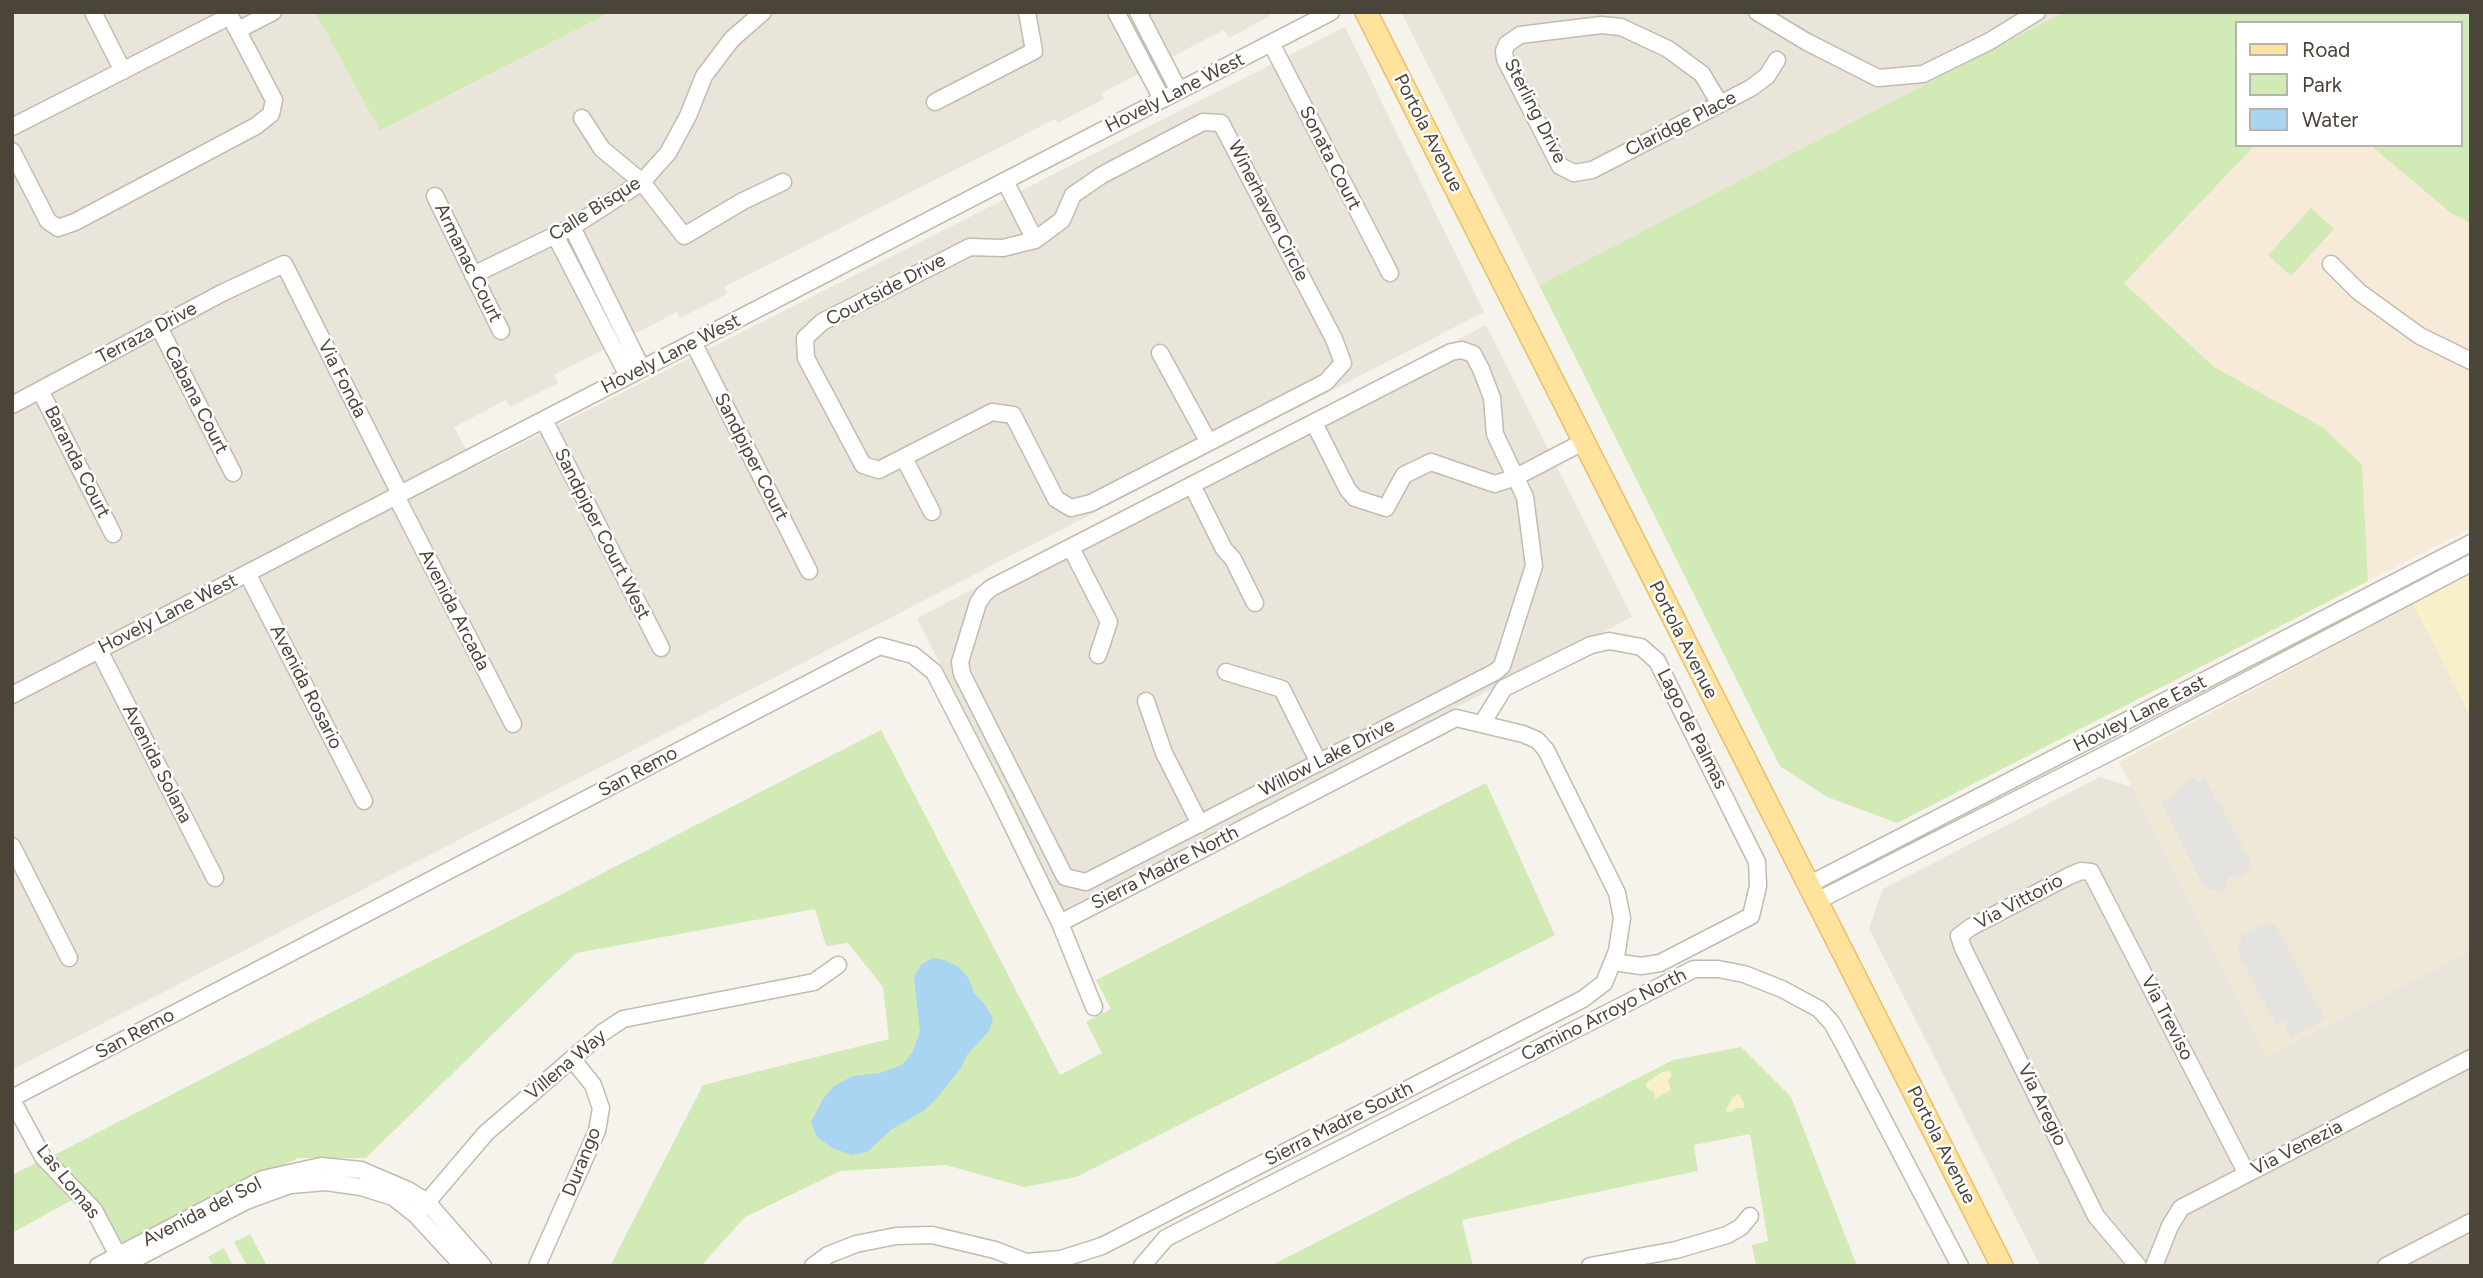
<!DOCTYPE html>
<html>
<head>
<meta charset="utf-8">
<style>
	body { margin:0 }
	#map { position:relative; width:2483px; height:1278px; overflow:hidden; background:#f6f3ec; font-family:Figtree,sans-serif }
	canvas { display:block }
	.frame { position:absolute; inset:0; border:14px solid #4b4439; pointer-events:none }
	.legend { position:absolute; left:2235px; top:21px; width:228px; height:126px; box-sizing:border-box; background:#fff; border:2px solid #b7b4b0; margin:0; padding:9px 12px; list-style:none; font-size:21px; color:#4b4439 }
	.legend li { display:flex; align-items:center; gap:14px; height:35px }
	.legend b { width:35px; border:2px solid #b7b4b0 }
</style>
</head>
<body>
<div id="map">
<canvas width="2483" height="1278"></canvas>
<div class="frame"></div>
<ul class="legend">
<li><b style="height:9px;background:#ffe39c"></b>Road</li>
<li><b style="height:19px;background:#d2eab5"></b>Park</li>
<li><b style="height:19px;background:#a9d4f2"></b>Water</li>
</ul>
</div>
<script>
const context = document.querySelector('canvas').getContext('2d');
context.lineJoin = 'round';
function fill(path, color) { context.fillStyle = color; context.fill(path, 'evenodd'); }
const shape = rows => new Path2D(rows.map(r => 'M' + r).join(''));
function trace(path, color, width, dash) { context.strokeStyle = color; context.lineWidth = width; context.lineCap = dash ? 'butt' : 'round'; context.setLineDash(dash || []); context.stroke(path); }
function drawText(font, color, halo, rows, align = 'center') {
  context.font = font + ' Figtree,sans-serif'; context.lineWidth = 5; context.setLineDash([]); context.textBaseline = 'middle'; context.strokeStyle = halo; context.fillStyle = color; for (const [text, x, y, turn = 0] of rows) {
    context.save(); context.translate(x, y); context.rotate((+turn || 0) * Math.PI / 180); context.textAlign = isNaN(turn) ? turn : align; if (halo) context.strokeText(text, 0, 0); context.fillText(text, 0, 0); context.restore();
  }
}
const residential = shape([
	[12,12,315,12,381,131,611,12,1268,12,1270,16,1229,38,1224,30,1102,93,1104,99,1058,123,1055,119,724,287,727,294,680,318,677,312,554,375,558,383,510,407,506,400,454,427,475,467,1345,27,1484,312,12,1070],
	[1401,12,2064,12,1539,285],
	[1486,325,1632,617,1063,910,917,618],
	[2100,777,2132,787,2267,1056,2471,951,2471,1266,2040,1266,1869,928,1883,889]
]);
const commercial = shape([
	[2255,145,2370,145,2452,214,2471,223,2471,528,2368,581,2362,465,2324,428,2214,367,2124,283]
]);
const education = shape([
	[2413,604,2471,717,2471,951,2267,1056,2119,762]
]);
const green = shape([
	[315,12,611,12,380,131],
	[2064,12,2471,12,2471,223,2452,214,2370,145,2460,145,2460,23,2236,23,2236,145,2255,145,2124,283,2214,367,2324,428,2362,465,2368,581,1897,823,1827,797,1780,766,1539,285],
	[2311,208,2334,229,2291,276,2268,255],
	[881,730,1060,1075,1102,1053,1086,1022,1111,1009,1096,980,1486,783,1555,935,1076,1177,1024,1187,946,1165,840,1171,745,1217,701,1266,610,1266,703,1085,889,1039,883,987,848,943,826,946,815,909,576,953,366,1158,298,1158,122,1246,99,1204,54,1155],
	[1741,1047,1791,1097,1857,1266,1756,1266,1752,1245,1768,1241,1750,1134,1694,1145,1698,1171,1462,1220,1473,1266,1270,1266,1673,1060],
	[36,1163,72,1200,12,1233,12,1175],
	[250,1234,267,1266,247,1266,234,1242],
	[224,1248,233,1266,213,1266,208,1257]
]);
const sand = shape([
	[2471,575,2471,717,2413,604],
	[1669,1071,1672,1075,1668,1082,1671,1090,1655,1099,1654,1092,1647,1088,1646,1083,1662,1072],
	[1739,1094,1745,1105,1743,1108,1736,1108,1731,1112,1725,1111,1733,1097]
]);
const parking = shape([
	[2204,776,2251,863,2246,874,2238,878,2230,876,2225,889,2219,892,2205,888,2160,800,2169,800,2186,781,2195,777,2198,783],
	[2268,922,2275,924,2325,1020,2291,1037,2283,1020,2277,1027,2236,949,2242,940,2240,936]
]);
const water = shape([
	[933,958,944,960,959,967,969,979,974,993,985,1005,993,1018,989,1031,967,1055,961,1068,936,1099,922,1112,892,1129,867,1152,852,1155,832,1148,817,1137,811,1122,823,1099,834,1086,853,1076,880,1073,902,1065,912,1053,920,1032,914,976,921,965]
]);
const minor = shape([
	[93,12,123,71],
	[1116,12,1162,99],
	[1138,12,1179,91],
	[1757,12,1807,42,1878,78,1923,74,1990,41,2037,12],
	[238,30,273,12],
	[1271,43,1390,273],
	[935,102,1034,51,1027,12],
	[1720,104,1702,74,1668,49,1621,27,1601,25,1520,35,1507,44,1504,51,1505,59,1560,166,1574,173,1592,170,1720,104,1751,88,1767,76,1777,60],
	[582,118,602,149,642,182,684,236,743,201,783,182],
	[1203,122,1221,123,1334,339,1343,363,1326,382,1091,503,1071,508,1056,499,1013,415,992,412,879,470,863,465,806,358,805,338,822,322,970,247,1003,248,1035,240,1062,220,1073,195,1102,175,1203,122],
	[12,127,230,16,229,12],
	[12,151,48,221,58,228,75,222,256,126,271,114,274,100,230,16],
	[1005,181,1035,240],
	[435,196,501,331],
	[572,227,642,369],
	[555,235,628,376],
	[2331,264,2359,292,2420,336,2471,361],
	[473,275,572,227,642,182,668,153,688,116,704,76,732,39,763,12],
	[159,327,233,473],
	[693,342,809,571],
	[1462,350,1473,354,1481,369,1492,398,1495,434,1525,497,1534,566,1502,666,1495,672,1086,882,1065,877,962,674,960,662,978,603,984,594,991,588,1451,352,1462,350],
	[1160,353,1208,441],
	[40,390,113,534],
	[12,405,222,293,284,264,400,494],
	[544,420,661,648],
	[1314,423,1348,490,1355,498,1386,508,1404,475,1431,462,1495,484,1516,477,1583,442],
	[904,458,932,512],
	[1192,485,1224,549,1233,559,1255,603],
	[396,496,513,724],
	[1071,548,1109,622,1098,655],
	[247,573,364,801],
	[99,650,215,878],
	[1226,672,1282,689,1319,763],
	[12,695,1331,12],
	[1146,701,1164,753,1200,824],
	[1483,722,1504,688,1591,645,1609,641,1641,647,1657,661,1757,862,1758,886,1751,916,1660,963,1641,966,1614,962],
	[12,846,69,958],
	[1808,885,2471,543],
	[1817,901,2122,746,2471,563],
	[12,1098,880,646,913,655,934,672,997,794,1060,923,1094,1007],
	[12,1100,43,1157,94,1210,123,1265],
	[416,1215,486,1133,602,1033,623,1019,814,982,838,965],
	[98,1266,263,1179,321,1166,361,1170,408,1190,427,1202,483,1266],
	[122,1266,246,1201,290,1185,326,1182,361,1187,393,1197,416,1215,463,1266],
	[537,1266,597,1131,601,1108,593,1085,573,1060],
	[813,1266,828,1255,856,1244,896,1236,932,1235,995,1250,1026,1262,1061,1259,1102,1246,1583,999,1604,983,1617,951,1622,918,1617,893,1546,750,1537,740,1523,734,1456,718,1060,923],
	[1142,1266,1166,1238,1694,969,1718,969,1744,974,1782,989,1819,1009,1832,1023,1842,1041,1960,1266],
	[1590,1266,1676,1250,1727,1235,1741,1227,1750,1216],
	[2138,1266,2096,1216,1963,948,1959,936,1971,927,2069,876,2081,871,2091,872,2247,1174],
	[2154,1266,2170,1226,2181,1208,2471,1058],
	[2386,1266,2471,1222]
]);
const major = shape([
	[1366,12,2002,1266]
]);
const streetNames = [
	["Hovely Lane West",1175,93,-27],
	["Sterling Drive",1535,111,63],
	["Claridge Place",1681,124,-27],
	["Portola Avenue",1428,133,63],
	["Sonata Court",1330,158,63],
	["Calle Bisque",595,209,-32],
	["Winerhaven Circle",1268,211,63],
	["Armanac Court",468,263,64],
	["Courtside Drive",886,290,-28],
	["Terraza Drive",147,333,-28],
	["Hovely Lane West",671,354,-27],
	["Via Fonda",342,379,63],
	["Cabana Court",196,400,63],
	["Sandpiper Court",751,457,63],
	["Baranda Court",77,462,63],
	["Sandpiper Court West",602,534,63],
	["Avenida Arcada",454,610,63],
	["Hovely Lane West",168,614,-27],
	["Portola Avenue",1683,640,63],
	["Avenida Rosario",306,687,63],
	["Hovley Lane East",2140,714,-27],
	["Lago de Palmas",1692,729,63],
	["Willow Lake Drive",1327,758,-27],
	["Avenida Solana",157,764,63],
	["San Remo",638,772,-28],
	["Sierra Madre North",1165,868,-27],
	["Via Vittorio",2019,902,-28],
	["Camino Arroyo North",1604,1015,-27],
	["Via Treviso",2167,1018,63],
	["San Remo",135,1034,-28],
	["Villena Way",566,1065,-40],
	["Via Aregio",2042,1105,64],
	["Sierra Madre South",1339,1124,-27],
	["Portola Avenue",1941,1145,63],
	["Via Venezia",2297,1148,-27],
	["Durango",582,1162,-68],
	["Las Lomas",68,1182,51],
	["Avenida del Sol",202,1212,-27]
];
fill(residential, '#eae5da');
fill(commercial, '#f7ead8');
fill(education, '#efe8d6');
fill(green, '#d2eab5');
fill(sand, '#f9efc9');
fill(parking, '#e5e3e0');
fill(water, '#a9d4f2');
trace(minor, '#c2bbae', 19);
trace(major, '#e6c16a', 24);
trace(minor, '#fff', 16);
trace(major, '#ffe39c', 21);
drawText('19px', '#4b4439', '#fff', streetNames);
</script>
</body>
</html>
